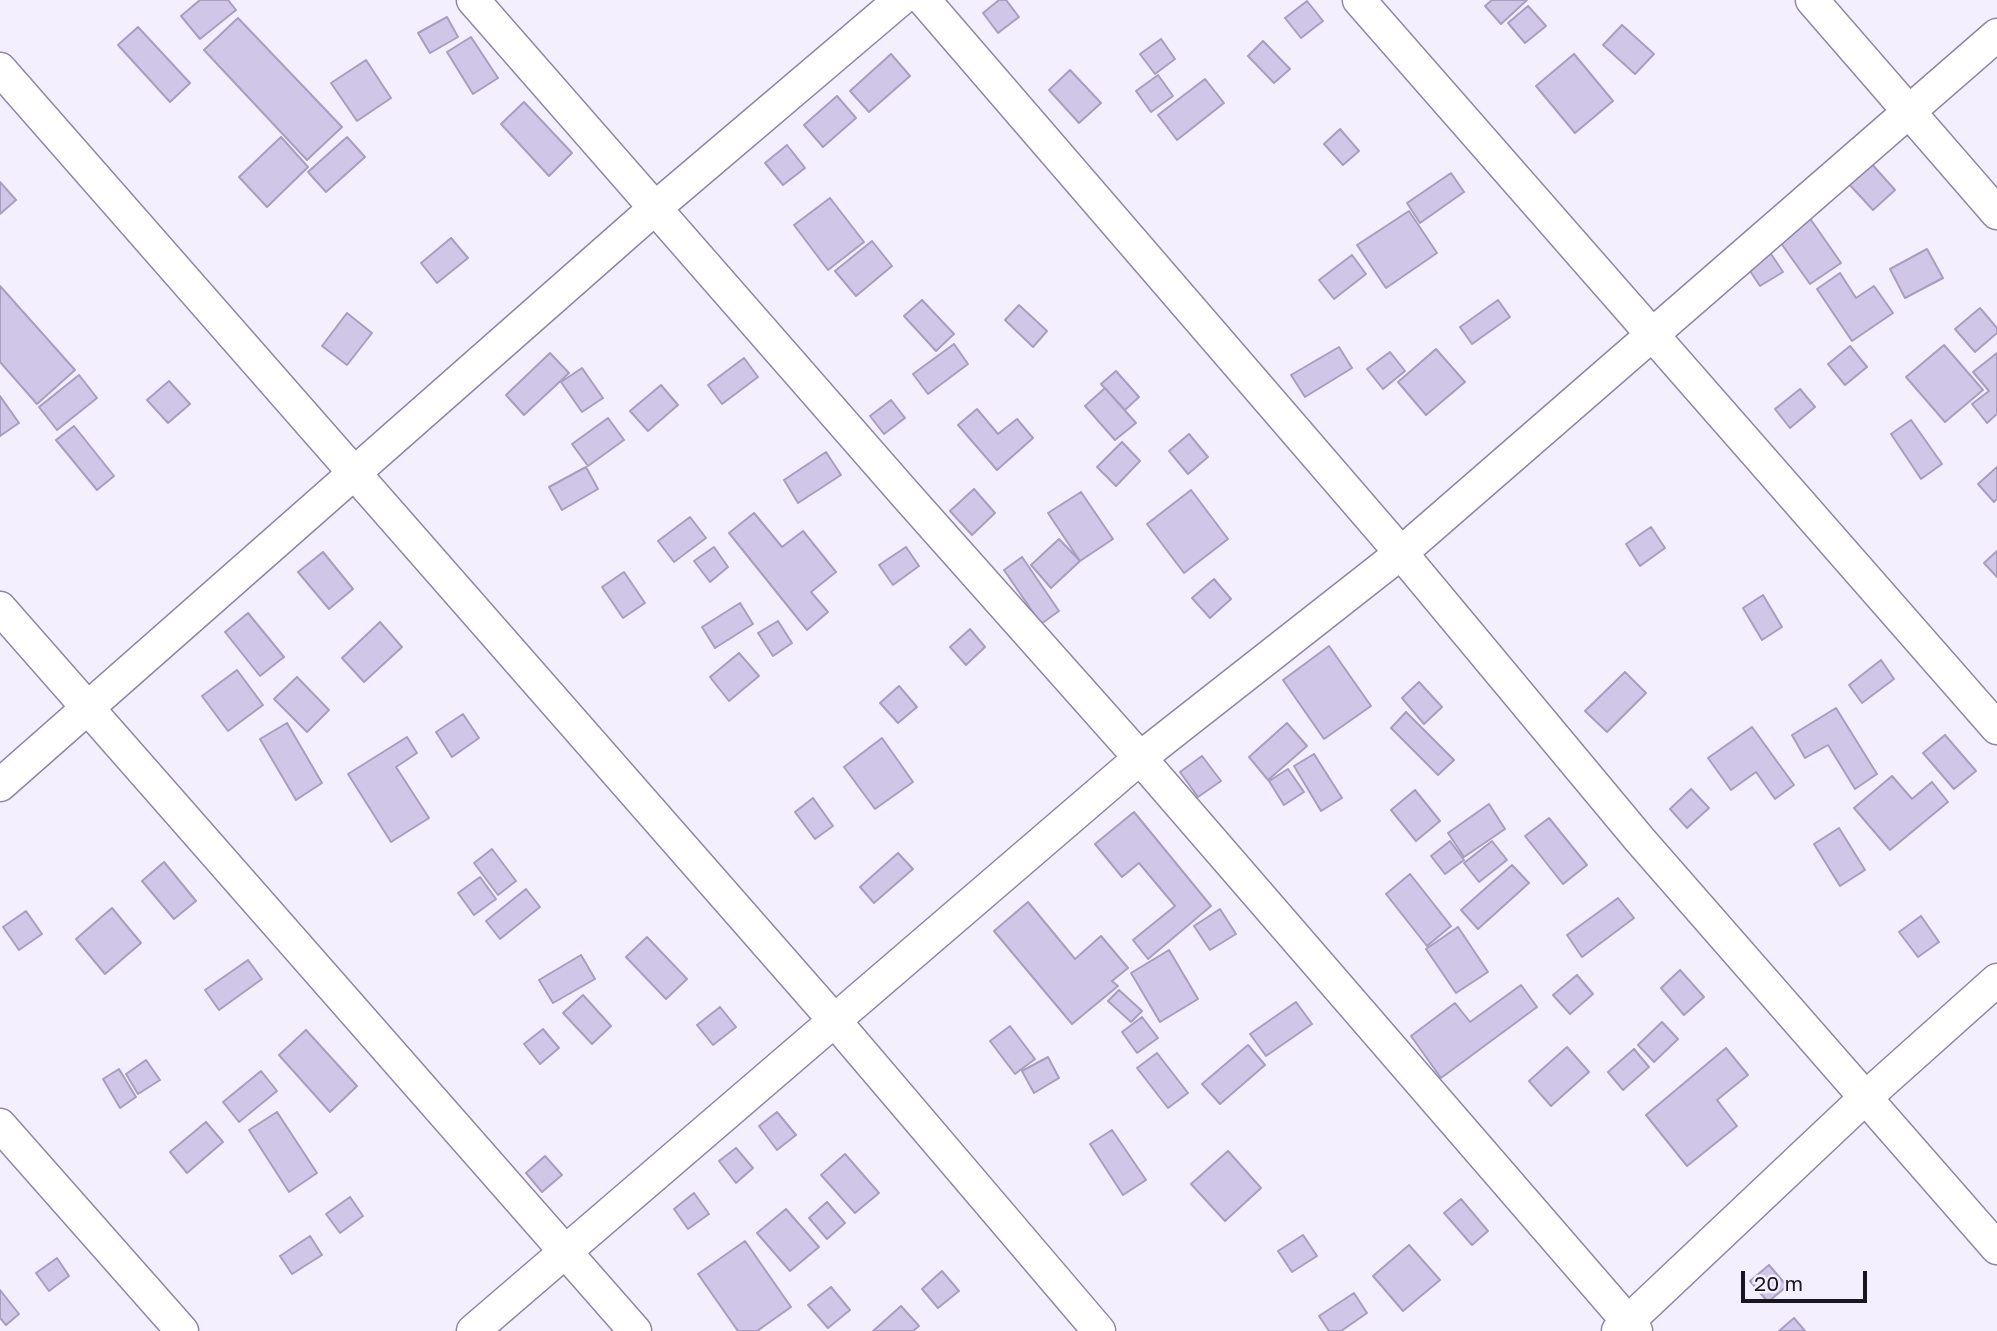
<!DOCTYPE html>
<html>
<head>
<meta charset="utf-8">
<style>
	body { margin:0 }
	#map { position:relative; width:1997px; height:1331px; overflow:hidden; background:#f3effe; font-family:"Golos Text",sans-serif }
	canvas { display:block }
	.scale { position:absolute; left:1741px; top:1271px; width:126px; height:32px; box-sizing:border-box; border:4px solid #1a1622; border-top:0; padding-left:9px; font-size:21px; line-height:24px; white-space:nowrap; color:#1a1622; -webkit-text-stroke:5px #f3effe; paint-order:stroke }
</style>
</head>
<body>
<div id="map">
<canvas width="1997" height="1331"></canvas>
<div class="scale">20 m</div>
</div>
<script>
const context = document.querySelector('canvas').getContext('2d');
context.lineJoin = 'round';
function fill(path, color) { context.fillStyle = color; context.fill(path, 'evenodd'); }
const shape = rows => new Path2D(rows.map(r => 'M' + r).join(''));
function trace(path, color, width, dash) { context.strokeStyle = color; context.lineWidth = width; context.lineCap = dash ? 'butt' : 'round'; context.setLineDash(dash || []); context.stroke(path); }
const building = shape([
	[200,0,228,0,236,10,200,39,181,16,200,0],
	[999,0,1006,0,1019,17,998,33,983,13,999,0],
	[1492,0,1527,0,1501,24,1485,6,1492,0],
	[1307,1,1323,21,1301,38,1285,18,1307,1],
	[1528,6,1546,26,1525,43,1508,23,1528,6],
	[447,17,458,37,430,53,418,33,447,17],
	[238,18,342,127,307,160,204,50,238,18],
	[1622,25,1654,54,1635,74,1603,45,1622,25],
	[138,27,190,83,170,102,118,45,138,27],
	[471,37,498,78,473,94,447,52,471,37],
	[1161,39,1175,59,1155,74,1140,54,1161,39],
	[1263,41,1290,69,1274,83,1248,56,1263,41],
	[891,54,910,76,869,112,850,91,891,54],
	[1574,54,1613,101,1575,133,1536,86,1574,54],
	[366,60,391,98,357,121,331,83,366,60],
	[1070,70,1101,103,1079,123,1049,90,1070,70],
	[1158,75,1173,96,1151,112,1136,91,1158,75],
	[1205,79,1224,103,1177,140,1158,115,1205,79],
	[837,96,856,118,823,147,804,125,837,96],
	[524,102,572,153,549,176,501,124,524,102],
	[1340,129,1359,151,1343,165,1324,144,1340,129],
	[281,137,308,167,267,207,239,177,281,137],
	[347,137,365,157,326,192,308,172,347,137],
	[787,145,805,168,783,185,765,163,787,145],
	[1870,162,1895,190,1873,210,1848,183,1870,162],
	[1451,173,1464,192,1420,223,1407,203,1451,173],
	[0,182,16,200,0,214,0,182],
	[830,198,864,242,828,270,794,225,830,198],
	[1409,211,1437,253,1386,288,1357,245,1409,211],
	[1809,217,1841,263,1810,284,1778,239,1809,217],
	[451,238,468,258,437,283,421,263,451,238],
	[872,241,892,266,856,296,835,271,872,241],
	[1927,249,1943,278,1905,298,1890,269,1927,249],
	[1769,251,1783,272,1760,286,1746,265,1769,251],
	[1352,255,1366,274,1334,299,1319,280,1352,255],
	[1840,273,1856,298,1874,286,1893,313,1852,341,1817,289,1840,273],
	[0,286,75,370,37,404,0,362,0,286],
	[922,300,954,334,936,351,904,316,922,300],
	[1498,300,1510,317,1472,344,1460,327,1498,300],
	[1019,305,1047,331,1033,347,1005,320,1019,305],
	[1980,308,1997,328,1997,333,1975,352,1955,329,1980,308],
	[347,313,372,333,347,365,322,346,347,313],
	[954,344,968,364,928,394,913,374,954,344],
	[1944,345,1983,390,1945,422,1906,377,1944,345],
	[1850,346,1867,367,1845,385,1828,364,1850,346],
	[1339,347,1352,368,1305,397,1291,375,1339,347],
	[1436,349,1465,382,1426,415,1398,382,1436,349],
	[1390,352,1405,371,1383,389,1367,369,1390,352],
	[550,353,569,373,524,415,506,395,550,353],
	[1997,353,1997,414,1987,423,1972,404,1989,391,1973,372,1997,353],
	[744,358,758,377,722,404,708,385,744,358],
	[582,368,603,398,582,412,561,382,582,368],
	[1116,371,1139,397,1125,410,1101,384,1116,371],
	[79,375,97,398,57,430,39,407,79,375],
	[169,381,190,404,168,423,147,400,169,381],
	[661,385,678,405,648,431,630,411,661,385],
	[1105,388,1136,423,1115,440,1085,406,1105,388],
	[1800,389,1815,407,1790,428,1775,409,1800,389],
	[0,396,19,423,0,436,0,396],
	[891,400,905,418,884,434,870,416,891,400],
	[977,409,998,434,1017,419,1033,438,997,470,958,425,977,409],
	[608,418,624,440,588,466,572,444,608,418],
	[1911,420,1942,464,1921,479,1891,434,1911,420],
	[74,426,114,476,97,490,56,440,74,426],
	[1189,434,1208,457,1188,474,1169,451,1189,434],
	[1122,442,1140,461,1116,486,1097,467,1122,442],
	[826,452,841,475,798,503,784,480,826,452],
	[586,467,598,489,562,510,549,487,586,467],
	[1997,467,1997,499,1994,502,1978,484,1997,467],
	[974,489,995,513,972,535,950,511,974,489],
	[1191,490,1228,539,1184,573,1147,524,1191,490],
	[1081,492,1113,539,1080,561,1048,513,1081,492],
	[754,513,782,547,803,531,836,572,811,592,828,612,807,630,729,533,754,513],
	[690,517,706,538,674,562,658,541,690,517],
	[1651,527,1665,548,1640,566,1626,544,1651,527],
	[1059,539,1080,561,1051,588,1031,565,1059,539],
	[714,547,728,567,710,582,694,561,714,547],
	[906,547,919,566,893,585,879,565,906,547],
	[1997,551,1997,577,1984,563,1997,551],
	[323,552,353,589,329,609,298,572,323,552],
	[1022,557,1059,611,1041,624,1004,570,1022,557],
	[624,572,645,603,623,618,602,587,624,572],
	[1214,579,1231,599,1210,618,1192,598,1214,579],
	[1763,595,1782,627,1762,640,1743,608,1763,595],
	[740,603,753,624,715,648,702,627,740,603],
	[248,613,284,657,260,676,225,632,248,613],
	[778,621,792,643,773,656,758,633,778,621],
	[380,622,402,647,364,682,342,658,380,622],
	[970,629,985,647,966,665,950,647,970,629],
	[1329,646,1371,706,1324,739,1283,680,1329,646],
	[739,653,759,676,729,701,710,677,739,653],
	[1881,660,1894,679,1862,703,1849,685,1881,660],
	[237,670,263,705,228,731,202,696,237,670],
	[1625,672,1646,693,1607,732,1585,711,1625,672],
	[297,677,329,710,307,732,274,699,297,677],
	[1419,682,1442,707,1424,724,1402,698,1419,682],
	[899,686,917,707,898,723,880,703,899,686],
	[1836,708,1877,774,1855,789,1828,745,1805,758,1792,735,1836,708],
	[1406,712,1454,760,1438,775,1391,728,1406,712],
	[463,714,479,738,452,757,436,732,463,714],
	[287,723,322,783,296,800,260,739,287,723],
	[1287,723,1307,746,1268,780,1249,757,1287,723],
	[1752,727,1794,785,1775,799,1756,772,1731,790,1708,758,1752,727],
	[1945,735,1976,771,1954,789,1923,753,1945,735],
	[407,737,417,753,396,767,429,818,391,842,348,774,407,737],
	[882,738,913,782,875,809,844,767,882,738],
	[1314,754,1342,798,1321,811,1294,766,1314,754],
	[1202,756,1221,781,1198,797,1180,772,1202,756],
	[1288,769,1304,792,1284,805,1269,781,1288,769],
	[1892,776,1912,799,1932,782,1948,802,1890,850,1854,808,1892,776],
	[1691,789,1709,808,1687,828,1670,809,1691,789],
	[1415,790,1440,821,1416,841,1391,810,1415,790],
	[813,798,833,826,815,839,795,812,813,798],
	[1489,804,1505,829,1464,857,1448,833,1489,804],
	[1134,812,1211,906,1148,959,1133,940,1175,906,1139,863,1122,877,1095,844,1134,812],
	[1549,818,1587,865,1563,884,1525,836,1549,818],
	[1839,828,1865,870,1840,886,1814,844,1839,828],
	[1450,841,1464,860,1445,874,1431,856,1450,841],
	[1492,841,1507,860,1479,882,1464,863,1492,841],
	[492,849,516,881,498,895,474,863,492,849],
	[898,853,913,869,874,903,860,887,898,853],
	[164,862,196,901,174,919,142,881,164,862],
	[1512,865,1529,883,1478,929,1461,910,1512,865],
	[1410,874,1451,926,1427,946,1386,894,1410,874],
	[480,877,496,899,474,915,458,893,480,877],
	[526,889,540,907,500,939,486,921,526,889],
	[1618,898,1634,918,1582,957,1567,935,1618,898],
	[1028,902,1075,959,1101,936,1128,968,1112,981,1118,986,1072,1024,994,931,1028,902],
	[112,908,141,943,105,974,76,939,112,908],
	[1220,909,1236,934,1210,950,1194,926,1220,909],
	[26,911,42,934,19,950,3,927,26,911],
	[1921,916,1939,942,1918,957,1899,932,1921,916],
	[1458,927,1488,972,1456,993,1426,949,1458,927],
	[647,937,687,979,666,999,626,957,647,937],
	[1169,950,1198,999,1160,1022,1131,973,1169,950],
	[581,955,595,979,553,1003,539,980,581,955],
	[248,960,262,979,219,1010,205,990,248,960],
	[1680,970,1704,997,1684,1015,1661,988,1680,970],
	[1577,975,1593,994,1570,1014,1553,995,1577,975],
	[1521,985,1537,1007,1441,1078,1411,1036,1455,1003,1470,1022,1521,985],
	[1119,990,1142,1011,1131,1022,1108,1001,1119,990],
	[583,995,611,1026,592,1044,563,1013,583,995],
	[1296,1002,1312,1024,1266,1056,1250,1034,1296,1002],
	[720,1007,736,1027,713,1045,697,1025,720,1007],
	[1142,1017,1158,1038,1137,1053,1122,1032,1142,1017],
	[1662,1022,1678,1039,1654,1062,1638,1045,1662,1022],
	[1010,1026,1035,1059,1015,1074,990,1041,1010,1026],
	[543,1029,559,1048,540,1064,524,1044,543,1029],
	[306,1030,357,1086,330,1112,279,1055,306,1030],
	[1248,1045,1265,1065,1220,1104,1202,1084,1248,1045],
	[1567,1047,1589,1072,1551,1106,1529,1081,1567,1047],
	[1726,1048,1748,1075,1717,1100,1737,1126,1687,1166,1646,1115,1726,1048],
	[1634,1049,1649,1067,1623,1090,1608,1072,1634,1049],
	[1157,1053,1188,1093,1168,1108,1137,1068,1157,1053],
	[1048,1057,1059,1078,1034,1093,1022,1071,1048,1057],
	[146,1060,160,1080,138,1094,126,1074,146,1060],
	[119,1069,136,1097,120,1108,103,1079,119,1069],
	[261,1071,277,1091,239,1122,223,1102,261,1071],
	[277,1112,317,1173,289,1192,249,1130,277,1112],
	[777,1112,796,1135,777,1150,759,1126,777,1112],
	[206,1122,223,1142,187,1173,170,1152,206,1122],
	[1112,1130,1146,1180,1123,1195,1090,1144,1112,1130],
	[736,1148,753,1168,736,1183,719,1161,736,1148],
	[1228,1151,1261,1188,1225,1221,1191,1184,1228,1151],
	[845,1154,879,1193,855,1213,821,1175,845,1154],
	[545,1156,562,1175,542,1192,526,1173,545,1156],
	[694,1193,709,1214,688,1229,674,1209,694,1193],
	[350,1197,363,1216,340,1233,326,1214,350,1197],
	[1461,1199,1488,1231,1472,1245,1444,1213,1461,1199],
	[827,1202,845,1223,827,1239,809,1218,827,1202],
	[786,1209,819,1247,790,1271,757,1233,786,1209],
	[1303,1235,1317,1256,1292,1272,1278,1251,1303,1235],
	[310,1236,322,1255,292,1274,280,1256,310,1236],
	[745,1241,791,1307,757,1331,738,1331,698,1274,745,1241],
	[1409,1245,1440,1280,1403,1311,1373,1276,1409,1245],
	[57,1258,69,1276,49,1291,36,1273,57,1258],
	[1769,1265,1787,1286,1768,1302,1750,1281,1769,1265],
	[942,1271,959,1291,938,1308,922,1289,942,1271],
	[831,1287,850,1310,828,1328,808,1305,831,1287],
	[0,1290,19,1314,6,1325,0,1318,0,1290],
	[1354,1293,1367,1313,1341,1331,1329,1331,1319,1316,1354,1293],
	[901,1306,919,1326,913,1331,873,1331,901,1306],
	[1794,1318,1805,1331,1779,1331,1794,1318]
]);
const minor = shape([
	[473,0,906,495,1140,758,1636,1331],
	[924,0,1401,553,1640,840,1997,1248],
	[1359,0,1997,728],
	[1812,0,1997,213],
	[0,69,834,1020,1099,1331],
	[0,608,635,1331],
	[0,785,654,209,900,0],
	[0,1125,182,1331],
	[473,1331,1140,758,1401,553,1997,35],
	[1618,1331,1865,1098,1997,980]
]);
fill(building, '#d0c6e8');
trace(building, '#a89ebf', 2);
trace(minor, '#8f86a6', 35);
trace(minor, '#fff', 32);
</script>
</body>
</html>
